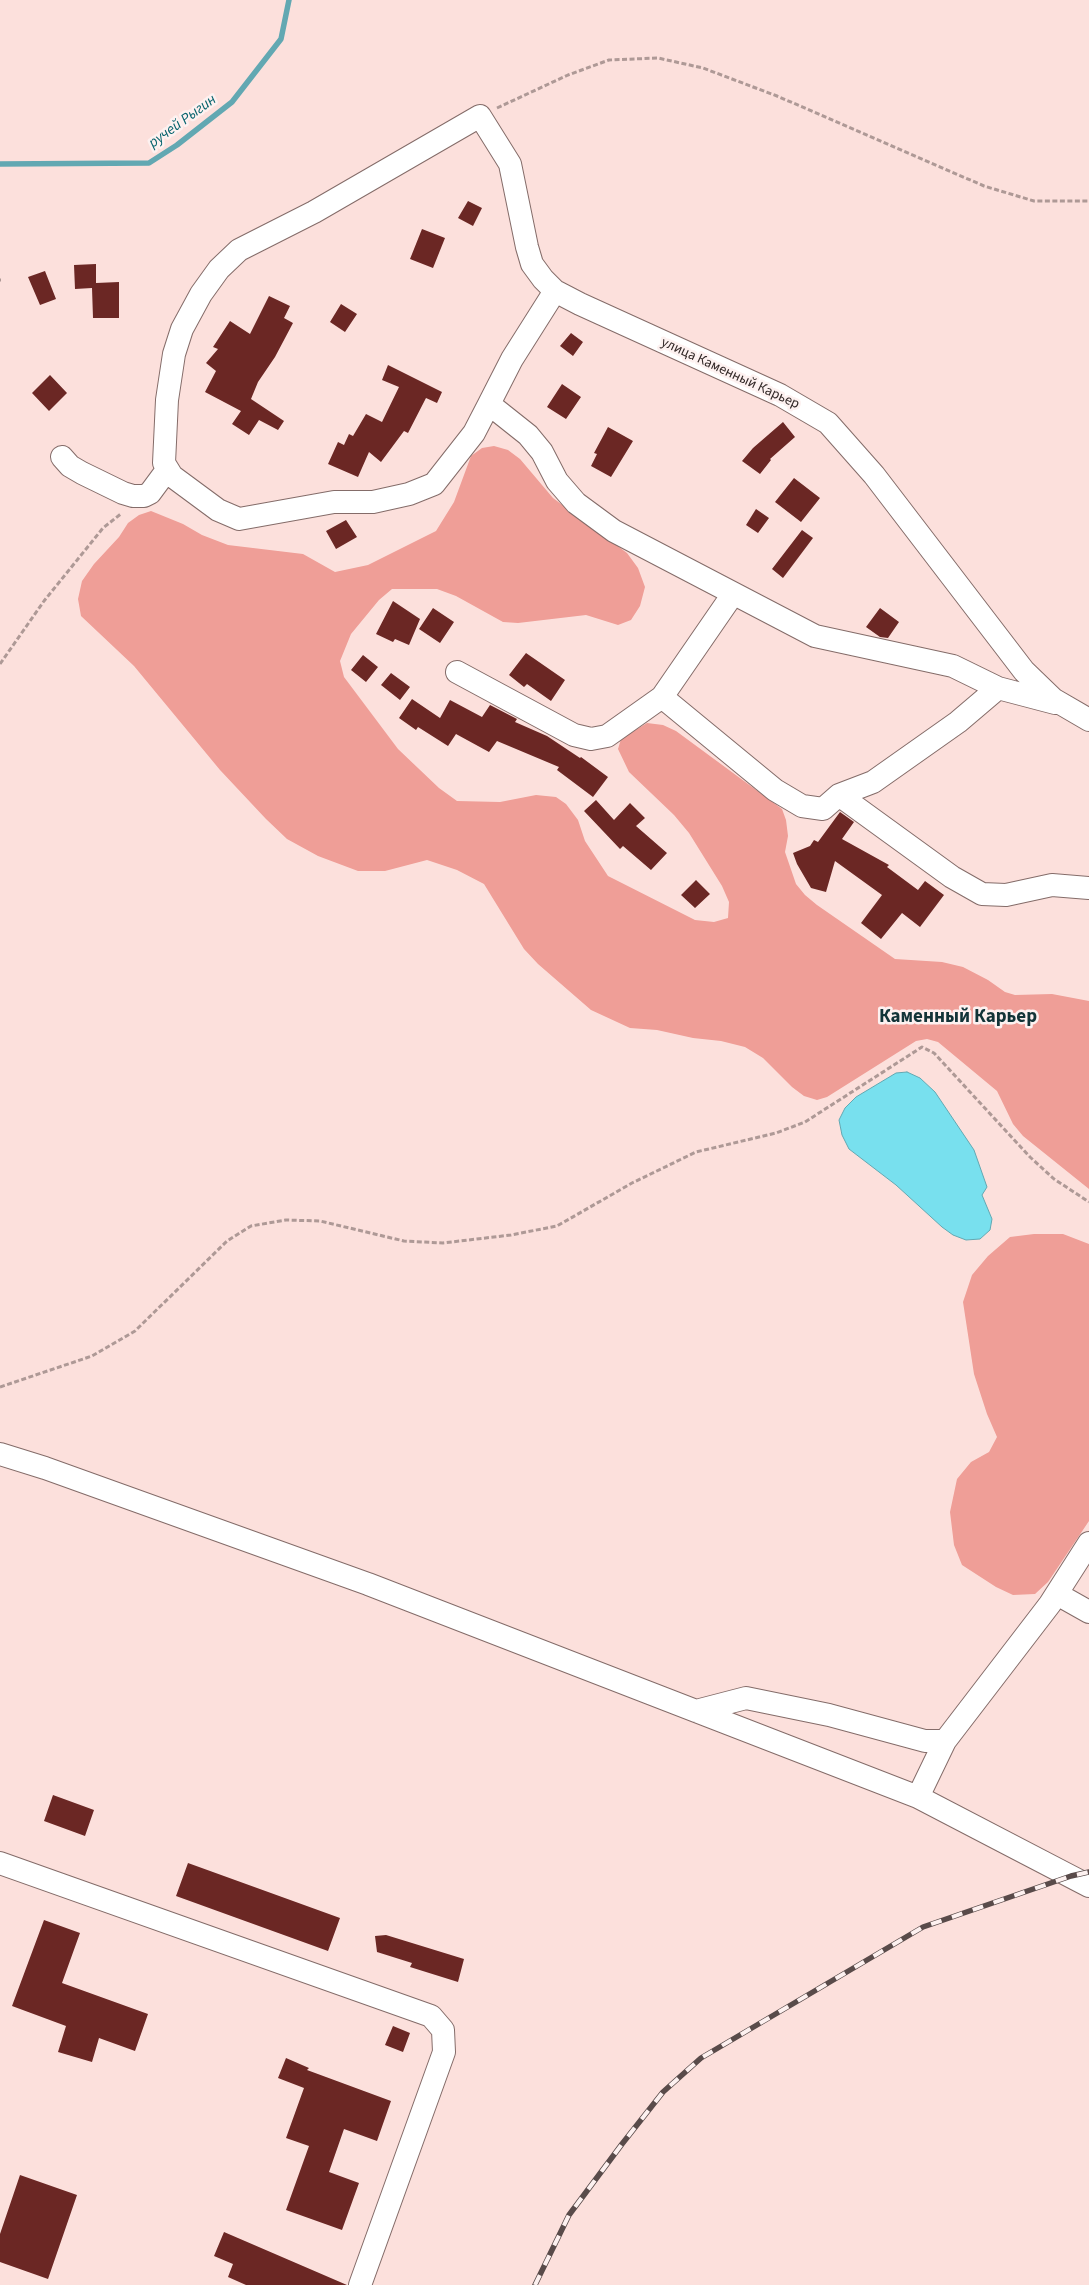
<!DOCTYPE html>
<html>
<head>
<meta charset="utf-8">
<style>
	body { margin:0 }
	canvas { display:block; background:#fce0dc }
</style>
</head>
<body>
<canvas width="1089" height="2285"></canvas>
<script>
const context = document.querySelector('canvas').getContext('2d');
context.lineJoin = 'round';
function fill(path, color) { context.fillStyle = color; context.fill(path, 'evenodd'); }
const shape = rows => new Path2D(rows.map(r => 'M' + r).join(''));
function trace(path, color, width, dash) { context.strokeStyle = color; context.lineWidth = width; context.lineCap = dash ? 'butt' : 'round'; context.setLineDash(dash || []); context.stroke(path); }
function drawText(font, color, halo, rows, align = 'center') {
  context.font = font + ' "Source Sans 3",sans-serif'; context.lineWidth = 5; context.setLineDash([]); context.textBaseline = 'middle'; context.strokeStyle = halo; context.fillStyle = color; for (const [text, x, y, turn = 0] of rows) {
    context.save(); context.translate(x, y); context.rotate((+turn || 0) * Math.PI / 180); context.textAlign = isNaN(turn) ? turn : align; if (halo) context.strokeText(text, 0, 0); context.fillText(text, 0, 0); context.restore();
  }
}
const forest = shape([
	[494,446,508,450,520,459,553,498,627,553,638,568,645,587,640,606,631,620,618,625,586,615,518,623,503,622,456,596,437,589,392,589,379,600,351,634,340,661,344,677,398,749,439,788,457,801,500,802,536,795,556,797,566,804,578,820,585,841,608,876,695,920,714,922,728,918,729,902,722,886,689,833,674,815,629,772,618,749,621,739,647,723,663,725,676,731,782,809,786,820,788,836,785,852,796,884,805,895,817,905,895,959,942,962,963,967,988,980,1005,992,1015,995,1052,994,1089,1001,1089,1189,1023,1136,1013,1124,997,1091,938,1042,927,1039,916,1041,827,1097,817,1100,804,1096,792,1087,763,1058,745,1047,721,1041,693,1038,657,1030,630,1028,591,1010,538,964,524,949,484,884,457,870,427,860,385,871,358,871,318,856,287,839,266,819,220,770,134,666,81,616,78,599,82,581,94,564,119,537,128,523,139,515,151,511,183,524,202,535,228,545,303,554,335,572,368,565,436,531,454,502,471,456,482,448],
	[1034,1234,1063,1234,1089,1244,1089,1521,1048,1582,1035,1594,1013,1595,996,1587,962,1565,954,1545,950,1512,957,1479,971,1462,989,1452,997,1437,987,1414,974,1374,963,1302,972,1275,988,1256,1010,1237]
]);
const water = shape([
	[907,1072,920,1078,935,1092,974,1150,987,1187,982,1195,992,1219,990,1230,980,1239,966,1240,953,1235,942,1227,896,1185,849,1149,842,1135,839,1120,845,1108,856,1097,896,1073,907,1072]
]);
const stream = shape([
	[0,164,149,163,177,145,232,102,281,39,289,0]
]);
const building = shape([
	[468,201,482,208,473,226,458,218],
	[422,229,445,238,433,268,410,259],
	[96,264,96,283,119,282,119,318,93,318,92,288,75,289,74,265],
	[45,271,56,299,40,305,28,277],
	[269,296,290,306,284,318,293,323,275,357,258,382,251,399,284,421,278,430,259,420,249,435,232,424,241,411,205,392,216,371,206,363,218,349,213,347,230,321,250,334],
	[341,304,357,314,345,332,330,322],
	[571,333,583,342,573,356,560,346],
	[388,365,442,392,437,403,426,398,408,433,404,431,381,462,369,452,358,477,328,464,338,442,344,445,349,434,353,436,366,414,382,422,399,387,382,380],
	[50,375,67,393,49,411,32,393],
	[562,384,581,397,566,419,547,407],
	[783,422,795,437,770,459,771,460,760,474,742,461,753,448],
	[608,427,633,441,611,477,591,466,597,454,594,453],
	[794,478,820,498,801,522,775,502],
	[756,509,769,518,758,533,746,525],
	[346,520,357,537,336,549,326,531],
	[802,530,813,538,783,578,772,569],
	[393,601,420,619,409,645,395,639,393,642,376,634],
	[433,608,454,622,440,643,419,629],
	[880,608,899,622,888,638,880,637,866,627],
	[526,653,565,680,551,701,527,684,524,687,509,675],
	[363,655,378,667,366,682,351,670],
	[391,673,410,687,400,700,381,685],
	[412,699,440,718,450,700,482,717,490,705,517,719,515,722,547,736,580,758,581,757,608,777,593,797,557,770,559,767,497,741,489,752,456,734,448,746,418,727,416,730,399,718],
	[596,800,614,820,630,803,645,818,636,826,667,853,651,870,623,846,620,849,584,811],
	[840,812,854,822,842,839,889,865,887,867,918,890,925,881,944,895,920,927,902,913,881,939,861,923,882,895,835,861,826,892,811,888,797,864,793,853,810,846,814,840,818,842],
	[696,880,710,894,695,908,681,895],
	[53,1795,94,1810,85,1836,44,1821],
	[188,1863,340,1918,328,1951,176,1896],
	[44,1920,80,1933,62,1983,148,2014,135,2051,99,2038,92,2062,58,2052,66,2026,12,2006],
	[386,1935,464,1959,458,1982,410,1967,412,1963,377,1952,375,1936],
	[393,2026,410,2033,403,2052,385,2045],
	[286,2058,309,2068,307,2070,391,2101,377,2141,344,2129,329,2172,359,2183,342,2230,286,2210,309,2146,286,2138,304,2088,278,2078],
	[20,2175,77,2195,48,2279,0,2262,0,2234],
	[224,2232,347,2285,246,2285,228,2277,233,2264,214,2256]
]);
const path = shape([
	[497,108,568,75,609,60,658,58,703,68,777,96,984,186,1034,201,1089,201],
	[0,280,1,280],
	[0,664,44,601,103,528,122,513],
	[0,1387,92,1356,135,1331,227,1241,251,1226,286,1220,320,1221,404,1241,443,1243,511,1235,557,1226,632,1183,696,1152,776,1133,805,1122,922,1047,934,1053,1030,1157,1054,1179,1089,1202]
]);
const minor = shape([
	[555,291,512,359,489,404,528,435,542,452,557,481,576,503,614,531,815,636,953,666,998,688,1055,703],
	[489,404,474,433,434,484,409,494,373,502,334,502,239,519,218,510,172,476,164,463,167,400,174,354,182,329,201,294,219,269,239,250,314,212,480,116,510,164,527,247,532,264,543,279,555,291,580,304,780,395,828,423,874,475,1024,671,1053,699,1089,720],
	[62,457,70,466,82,473,123,493,133,496,144,496,150,493,167,470],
	[457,672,574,735,591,739,607,736,662,697,733,594],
	[662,697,775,790,802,806,823,809,839,795,873,782,958,722,998,688],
	[839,795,952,877,982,894,1006,895,1052,885,1089,888],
	[0,1454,45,1468,368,1584,918,1797,1089,1886],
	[1057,1594,1089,1612],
	[696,1711,746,1698,829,1715,925,1741,945,1741],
	[918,1797,945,1741,1050,1604,1089,1543],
	[0,1863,431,2016,443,2030,444,2052,360,2285]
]);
const rail = shape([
	[535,2285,569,2215,622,2144,663,2092,701,2058,923,1927,1071,1876,1089,1872]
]);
const streetNames = [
	["улица Каменный Карьер",730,374,25]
];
const waterNames = [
	["ручей Рыгин",183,122,-36]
];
const districtNames = [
	["Каменный Карьер",958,1018]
];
fill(forest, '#ef9e97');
fill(water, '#78e0ee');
trace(water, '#62a8b2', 1);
trace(stream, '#62a8b2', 5.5);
fill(building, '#6b2724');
trace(minor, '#846c69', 24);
trace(path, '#ae9996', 3, [5, 2.5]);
trace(minor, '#fff', 22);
trace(rail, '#594b4a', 5.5);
trace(rail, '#fdf1f0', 4, [11]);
drawText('14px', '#302625', '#fdf1f0', streetNames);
drawText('italic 15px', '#05636d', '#fdf1f0', waterNames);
drawText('bold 19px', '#123438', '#fdf1f0', districtNames);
</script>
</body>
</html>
